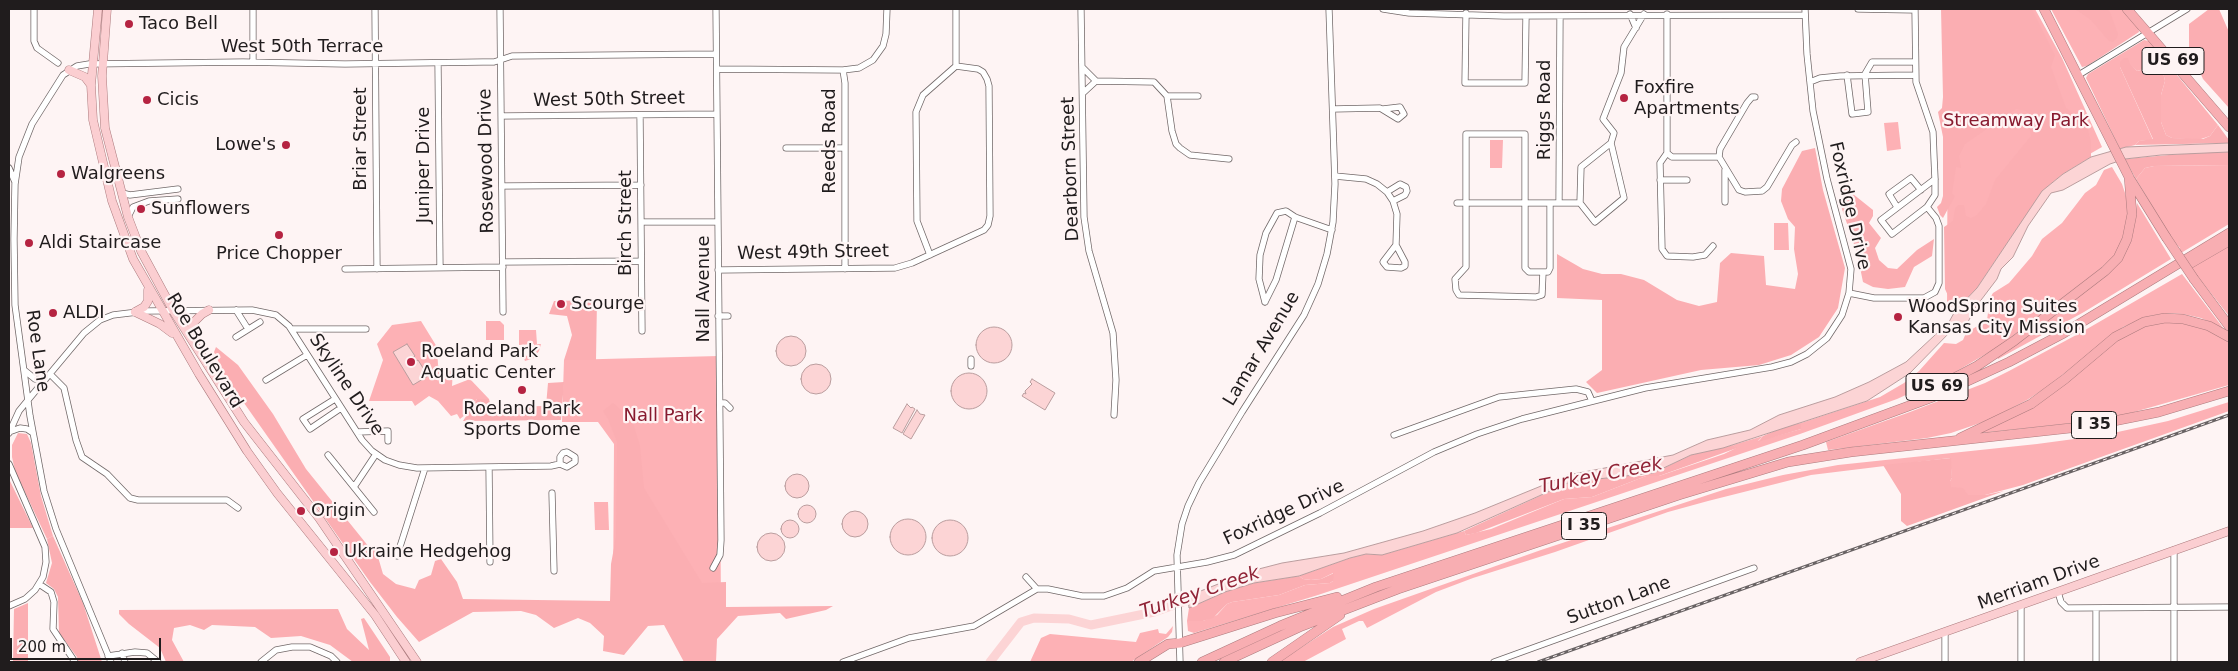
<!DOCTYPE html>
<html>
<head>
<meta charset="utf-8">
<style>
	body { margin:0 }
	#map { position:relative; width:2238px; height:671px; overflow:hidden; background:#fef4f4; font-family:"DejaVu Sans",sans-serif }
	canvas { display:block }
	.frame { position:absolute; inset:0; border:10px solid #201c1d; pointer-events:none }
	.scale { position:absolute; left:10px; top:638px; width:151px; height:22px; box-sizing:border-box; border:2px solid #201c1d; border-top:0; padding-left:6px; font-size:15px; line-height:18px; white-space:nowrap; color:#201c1d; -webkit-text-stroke:4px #fef4f4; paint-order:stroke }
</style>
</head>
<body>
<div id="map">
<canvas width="2238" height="671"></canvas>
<div class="frame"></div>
<div class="scale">200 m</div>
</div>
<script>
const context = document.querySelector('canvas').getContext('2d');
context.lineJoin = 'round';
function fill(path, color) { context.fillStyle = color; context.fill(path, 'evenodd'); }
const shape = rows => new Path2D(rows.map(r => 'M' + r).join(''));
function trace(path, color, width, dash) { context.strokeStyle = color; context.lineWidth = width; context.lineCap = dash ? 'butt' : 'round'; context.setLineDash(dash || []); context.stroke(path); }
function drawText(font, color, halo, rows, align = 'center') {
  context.font = font + ' "DejaVu Sans",sans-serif'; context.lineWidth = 4.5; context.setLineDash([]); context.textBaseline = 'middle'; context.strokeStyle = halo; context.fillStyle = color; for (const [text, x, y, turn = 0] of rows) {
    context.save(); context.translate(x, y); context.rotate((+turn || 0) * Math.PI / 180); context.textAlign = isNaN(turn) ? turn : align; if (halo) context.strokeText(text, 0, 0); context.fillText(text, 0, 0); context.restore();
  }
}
const green = shape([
	[1948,9,2035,9,2062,58,2102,147,2060,171,1978,284,1947,311],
	[2051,9,2122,9,2138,27,2139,32,2087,66,2082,67],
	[2144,40,2149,41,2218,125,2210,136,2198,140,2172,138,2166,135,2161,122,2161,95,2165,81,2162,68,2160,64,2137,71,2129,64,2120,67,2153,140,2139,141,2135,145,2120,149,2086,78,2088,74],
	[1898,122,1901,149,1887,151,1884,123],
	[1490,140,1503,140,1502,168,1490,168],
	[2229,165,2229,224,2181,253,2179,250,2180,248,2171,238,2136,179,2145,168,2154,166],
	[2112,167,2122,184,2128,202,2127,222,2122,240,2114,256,2098,271,1998,347,1950,375,1897,399,1800,434,1318,595,1194,633,1188,631,1187,621,1203,621,1217,615,1227,604,1232,602,1279,595,1305,585,1330,583,1333,581,1333,573,1321,579,1311,580,1303,579,1299,576,1350,558,1366,554,1382,555,1464,531,1466,535,1491,529,1564,499,1592,497,1646,476,1659,476,1724,454,1736,448,1733,445,1763,436,1758,441,1801,429,1801,423,1880,397,1904,383,1919,371,1944,343,1956,344,1963,340,1966,333,1987,320,1990,298,1993,293,2009,283,2032,256,2042,239,2062,223,2085,193,2096,185,2104,170],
	[2137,203,2171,259,2084,312,1998,359,1997,357,2104,277,2135,218],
	[1774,223,1788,223,1789,250,1774,250],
	[2229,246,2229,316,2191,268],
	[2182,274,2224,329,2201,318,2183,314,2168,313,2150,316,2123,327,2047,387,2027,400,1989,420,1951,433,1927,438,1828,450,1826,442,1910,412,1985,383,2009,371,2080,333],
	[421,321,437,347,438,365,440,369,453,371,452,386,470,379,489,399,477,399,466,414,460,419,457,414,451,416,438,401,429,396,415,406,412,401,369,401,383,360,377,344,392,325],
	[486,321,500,321,504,325,504,340,486,340],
	[2166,322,2180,322,2206,329,2229,342,2229,385,2127,414,2065,424,1979,433,2026,411,2127,333,2140,327],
	[519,330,536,330,537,344,541,344,539,351,534,358,525,361,523,356,535,355,535,350,534,344,519,345],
	[719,356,721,604,613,604,614,444,598,422,562,422,564,360],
	[2229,402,2229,411,2023,485,1985,495,1967,495,1950,487,1950,481,1952,478,1950,458,1811,475,1708,501,1668,512,1555,552,1473,578,1436,592,1367,628,1363,621,1359,621,1342,629,1346,639,1303,662,1279,662,1333,627,1374,609,1541,550,1726,489,1783,475,1838,465,2037,444,2104,435,2168,421],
	[18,433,27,434,31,443,41,496,53,536,47,539,15,471,12,457,12,445],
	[594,502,608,502,609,530,595,530],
	[1173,626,1172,632,1168,637,1131,662,1030,662,1041,638,1050,634,1136,642,1140,633,1158,629,1159,633,1166,634]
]);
const forest = shape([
	[1941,9,2032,9,2055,55,2051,67,2066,108,2087,125,2091,142,2091,157,2063,174,2042,191,1977,288,1955,311,1945,289,1944,227,1953,221,1955,209,1958,205,1964,205,1966,216,1971,218,1977,215,1986,204,1995,180,2031,136,2026,111,2016,109,1965,144,1959,156,1961,168,1956,167,1952,194,1955,196,1943,218,1940,215,1937,207,1941,203,1943,196,1943,137,1938,112,1942,108,1943,97],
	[2075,9,2107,9,2110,12,2118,34,2117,38,2113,42,2109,41,2091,20],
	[2209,9,2219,9,2229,32,2229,108,2203,79,2189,47,2189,24],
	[2124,58,2128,58,2130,64,2137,71,2145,69,2153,62,2160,64,2162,68,2165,81,2161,95,2161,122,2166,135,2172,138,2203,139,2210,136,2218,125,2229,140,2229,143,2135,145,2139,141,2153,139,2120,67,2120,62],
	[1815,148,1823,190,1845,268,1838,308,1819,337,1791,355,1759,365,1701,370,1597,393,1586,382,1602,370,1602,300,1557,298,1557,254,1583,269,1602,274,1621,274,1644,280,1677,300,1699,306,1717,302,1720,263,1731,253,1764,256,1766,285,1795,289,1798,274,1794,249,1795,227,1788,219,1781,201,1782,189,1802,151],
	[2212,151,2229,152,2229,165,2154,166,2145,168,2136,179,2125,159],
	[1843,186,1873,210,1873,216,1869,223,1881,238,1875,248,1879,260,1888,268,1897,269,1917,250,1934,239,1932,256,1914,267,1905,287,1888,289,1873,287,1863,282,1857,253,1842,209,1840,191],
	[597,300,596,360,564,360,572,335,567,316,549,314,554,301],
	[216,347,238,365,273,414,306,469,369,547,376,550,383,574,396,584,415,589,419,580,431,575,435,561,441,559,457,582,463,599,610,601,611,564,616,537,617,442,608,419,603,411,613,403,632,420,640,446,644,488,702,583,726,582,726,607,833,606,826,610,786,619,780,613,738,616,717,639,716,662,684,662,664,625,648,626,624,655,603,651,604,636,590,623,578,618,554,628,536,615,521,611,473,612,419,642,397,617,370,582,225,376,214,352],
	[564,382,561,420,463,421,477,399,489,399,491,407,546,406,548,383],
	[1801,423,1801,429,1758,442,1763,436,1781,428],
	[1733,445,1737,448,1659,476,1646,476,1592,497,1564,499,1476,533,1466,535,1464,531,1570,482,1634,475,1642,476,1653,473,1691,455],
	[1951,458,1952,478,1950,481,1951,487,1963,488,1968,495,1985,495,2004,491,1907,526,1901,521,1901,494,1883,465],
	[9,479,33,528,9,528],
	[53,536,83,603,102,662,78,662,77,657,59,633,58,597,54,589,46,583,52,563,47,539],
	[1334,573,1333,581,1330,583,1305,585,1279,595,1232,602,1227,604,1213,618,1203,621,1187,621,1189,608,1225,592,1254,583,1299,576,1303,579,1311,580,1321,579],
	[28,603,28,662,13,662,14,609],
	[338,609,347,629,369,650,361,619,364,618,390,657,390,662,353,662,330,645,301,636,271,638,255,627,212,625,204,630,190,625,174,628,172,640,184,662,166,662,160,648,129,624,119,614,119,610]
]);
const water = shape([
	[2229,143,2229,152,2161,155,2125,159,2110,164,2063,190,2051,193,2028,226,2013,257,2001,269,1997,279,1975,308,1968,322,1963,327,1952,330,1910,373,1867,401,1723,448,1691,455,1653,473,1570,482,1457,533,1382,555,1366,554,1350,558,1299,576,1254,583,1225,592,1189,608,1188,596,1251,571,1282,563,1344,553,1423,531,1475,513,1568,475,1673,455,1707,440,1750,430,1779,415,1835,397,1869,382,1906,362,1949,322,1955,311,1977,288,2042,191,2063,174,2091,157,2126,147,2229,143],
	'976 345a18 18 0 1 1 36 0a18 18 0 1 1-36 0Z',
	'776 351a15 15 0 1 1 30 0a15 15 0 1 1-30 0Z',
	[407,344,415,356,407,362,409,365,418,360,428,376,413,385,393,352,407,344],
	'801 379a15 15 0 1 1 30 0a15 15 0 1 1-30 0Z',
	'951 391a18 18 0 1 1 36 0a18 18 0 1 1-36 0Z',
	[1032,379,1055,393,1045,410,1022,396,1024,393,1026,394,1025,391,1032,384,1030,382,1032,379],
	[907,404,911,408,912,407,915,409,902,433,893,428,907,404],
	[917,410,920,414,925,415,911,439,903,434,917,410],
	'785 486a12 12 0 1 1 24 0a12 12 0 1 1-24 0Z',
	'798 514a9 9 0 1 1 18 0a9 9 0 1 1-18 0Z',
	'842 524a13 13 0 1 1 26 0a13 13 0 1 1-26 0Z',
	'890 537a18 18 0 1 1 36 0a18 18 0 1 1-36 0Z',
	'932 538a18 18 0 1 1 36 0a18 18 0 1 1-36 0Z',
	'781 529a9 9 0 1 1 18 0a9 9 0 1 1-18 0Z',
	'757 547a14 14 0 1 1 28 0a14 14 0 1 1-28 0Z'
]);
const river = shape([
	[990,662,1021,622,1034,618,1069,619,1091,625,1154,612,1200,596]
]);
const minor = shape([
	[34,9,34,41,37,48,58,63],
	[253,9,253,62],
	[375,9,377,269],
	[500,9,503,312],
	[1081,9,1084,217,1089,251,1113,333,1116,380,1114,415],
	[1383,9,1409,13,1504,16,1805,15],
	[1858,9,1915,10,1916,82,1933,132,1934,157,1935,179,1935,195,1927,207,1892,234,1881,220,1935,179],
	[1466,13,1465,83,1525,83,1526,16],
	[1630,14,1636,28],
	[1667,14,1667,153,1660,163,1662,249,1667,256,1693,257,1705,255,1713,246],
	[438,63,440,268],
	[1083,68,1096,81,1154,82,1167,96,1172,131,1176,144,1180,148,1190,155,1229,159],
	[717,69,843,70,859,68,873,60,883,46,886,34,887,9],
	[843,70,845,83,845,269],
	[1847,75,1852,114,1868,112,1865,74,1872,62,1915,62],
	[2077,76,2187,9],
	[1810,82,1820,78,1840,76,1915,75],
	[1083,93,1096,81],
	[1167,96,1198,96],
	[1333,109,1380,108,1398,119,1404,114,1400,107,1383,109],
	[640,115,642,331],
	[501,116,717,114],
	[1611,143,1624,198,1595,222,1580,203,1581,167,1611,143,1614,133,1603,119,1621,73,1624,47,1644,14],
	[786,148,844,148],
	[1667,153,1672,157,1719,157],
	[1719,157,1739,190,1745,192,1762,191,1767,187,1792,145,1796,142],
	[1719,157,1720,149,1747,103,1752,97,1755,97],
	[9,168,15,182],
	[1725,170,1725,202],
	[1335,176,1366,179,1377,184,1387,192,1393,201,1397,214,1396,245],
	[1660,180,1687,180],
	[502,186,641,185],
	[1387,192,1400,184,1406,187,1407,191,1405,195,1393,201],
	[122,193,130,195,178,189],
	[1457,203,1580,203],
	[1559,203,1560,16],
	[1897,207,1889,194,1911,178,1921,190],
	[128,217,133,207,149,201,178,199],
	[642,222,718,222],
	[1396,245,1405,262,1405,266,1401,268,1387,267,1383,262,1396,245],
	[930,255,917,221,916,112,923,95,956,66,956,9],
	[503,262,641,261],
	[345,269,503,267],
	[718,270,895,268,912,263,984,230,988,225,990,216,989,86,987,79,983,72,978,69,956,66],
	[1543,272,1529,272,1525,268,1525,134,1466,134,1466,267,1455,279,1456,290,1459,295,1536,297,1542,295,1543,272,1548,272,1550,268,1550,203],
	[1849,293,1874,298,1924,298,1935,292,1939,283,1939,226,1936,218,1927,207],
	[1265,302,1259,279,1260,255,1266,233,1277,213,1286,211,1295,217,1332,230],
	[1265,302,1276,280,1295,217],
	[236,310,248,329],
	[718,316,728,316],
	[291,329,366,329],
	[236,337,260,322],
	[971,366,971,359],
	[24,370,35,379,45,380],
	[50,374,64,388,76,440,82,457,107,474,130,498,138,500,227,500,238,508],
	[266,380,307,355],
	[335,399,303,419,310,429,341,408],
	[720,403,725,403,730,408],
	[9,432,20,428,27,429,33,433],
	[357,432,388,431,388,441],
	[9,433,19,411,28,400,84,333,100,320,113,315,146,311,252,310,276,315,289,326,362,440,372,451,385,460,399,465,417,468,551,466,560,464,567,467,575,462,575,457,567,452,563,453,560,457,560,464],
	[1394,435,1499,397,1576,389,1588,392,1592,401],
	[328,455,374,512],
	[9,464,45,547,46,562,43,577,35,590,25,599,9,606],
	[489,467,490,562],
	[354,487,376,454],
	[552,493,554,571],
	[397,556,425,468],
	[713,568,720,555,721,540,716,9],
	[1026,577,1037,589],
	[39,584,51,592,54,602,53,629,75,662],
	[2058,592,2061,602,2067,608,2229,607],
	[1945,632,1945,662],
	[122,653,125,662],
	[108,656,135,652,147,653,158,662],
	[111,662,56,529,44,491,30,416,15,305,14,239,15,184,19,157,32,124,63,75,77,66,89,64,243,62,345,64,483,62,494,62,512,56,716,54],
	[261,662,276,650,292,647,310,647,331,656,337,662],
	[843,662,909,638,974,626,1037,589,1048,589,1082,596,1104,596,1127,588,1154,571,1207,562,1234,555,1320,513,1434,452,1477,434,1522,419,1645,388,1772,367,1791,362,1807,354,1827,338,1842,315,1849,293,1851,269,1827,179,1813,111,1807,54,1805,9],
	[1180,662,1177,555,1182,524,1188,506,1199,483,1242,412,1304,315,1318,284,1327,254,1333,222,1335,184,1329,9],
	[1494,662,1754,568],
	[2021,662,2021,605],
	[2096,662,2096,608],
	[2174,662,2174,550]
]);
const major = shape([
	[98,9,91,85,93,120,112,201,133,259,199,374,247,451,277,493,375,615,406,662],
	[107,9,102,76,105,128,128,217,141,251,174,312,244,422,319,518,417,662],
	[69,70,85,77,91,85],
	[135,312,160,324,172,333],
	[135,312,144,307,148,301,148,290],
	[193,340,192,324,202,314,209,310],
	[1860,662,2229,531]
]);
const highway = shape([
	[2127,9,2229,127],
	[2130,179,2166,237],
	[2186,266,2229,241],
	[2194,279,2229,326],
	[1916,398,1977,366,2014,341,2105,271,2118,258,2127,239,2132,214,2129,177,2044,9],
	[1960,438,2031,404,2065,379,2115,337,2144,322,2165,318,2183,319,2209,326,2229,337],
	[1139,662,1168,644,1180,643,1275,613,1337,597],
	[1202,662,1280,626,1376,587,1803,445,1933,397,2009,362,2064,333,2229,233],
	[1224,662,1302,626,1398,589,1679,495,1788,462,1851,452,2089,426,2159,412,2229,391],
	[1272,662,1340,615]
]);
const rail = shape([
	[1538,662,2229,415]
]);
const highwayBridge = shape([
	[2166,237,2194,279]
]);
const markers = [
	[129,24,5,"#b52341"],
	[1624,98,5,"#b52341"],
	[147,100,5,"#b52341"],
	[286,145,5,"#b52341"],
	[61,174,5,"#b52341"],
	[141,209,5,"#b52341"],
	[279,235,5,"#b52341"],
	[29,243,5,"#b52341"],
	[561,304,5,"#b52341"],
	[53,313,5,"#b52341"],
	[1898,317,5,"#b52341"],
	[411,362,5,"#b52341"],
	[522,390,5,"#b52341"],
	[301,511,5,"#b52341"],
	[334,552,5,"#b52341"]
];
const shields = [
	[2173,61,62],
	[1937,387,62],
	[2094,425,45],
	[1584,526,45]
];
const shieldNames = [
	["US 69",2173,61],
	["US 69",1937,387],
	["I 35",2094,425],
	["I 35",1584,526]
];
const poiNames = [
	["Taco Bell",139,24],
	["Foxfire",1634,88],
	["Apartments",1634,109],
	["Cicis",157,100],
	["Lowe's",276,145,"right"],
	["Walgreens",71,174],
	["Sunflowers",151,209],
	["Aldi Staircase",39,243],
	["Price Chopper",279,254,"center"],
	["Scourge",571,304],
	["WoodSpring Suites",1908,307],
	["Kansas City Mission",1908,328],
	["ALDI",63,313],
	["Roeland Park",421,352],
	["Aquatic Center",421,373],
	["Roeland Park",522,409,"center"],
	["Sports Dome",522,430,"center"],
	["Origin",311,511],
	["Ukraine Hedgehog",344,552]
];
const streetNames = [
	["West 50th Terrace",302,47],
	["West 50th Street",609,100,-1],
	["Riggs Road",1545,110,-90],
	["Briar Street",361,139,-90],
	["Reeds Road",830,141,-90],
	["Rosewood Drive",487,161,-91],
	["Juniper Drive",424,165,-90],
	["Dearborn Street",1071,169,-92],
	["Foxridge Drive",1849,206,77],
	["Birch Street",626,223,-90],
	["West 49th Street",813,253,-1],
	["Nall Avenue",704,289,-90],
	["Lamar Avenue",1262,349,-59],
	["Roe Lane",37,351,82],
	["Roe Boulevard",204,351,59],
	["Skyline Drive",346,385,56],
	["Foxridge Drive",1284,513,-25],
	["Merriam Drive",2039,583,-20],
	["Sutton Lane",1619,601,-20]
];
const parkNames = [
	["Streamway Park",2016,121],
	["Nall Park",663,416]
];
const waterNames = [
	["Turkey Creek",1601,476,-11],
	["Turkey Creek",1200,593,-19]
];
fill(green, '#fdb1b5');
fill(forest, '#fbaeb2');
fill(water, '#fcd4d5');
trace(water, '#ba9d9e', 1);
trace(river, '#fcd4d5', 9);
trace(minor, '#716868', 7);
trace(major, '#ac7b7e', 9);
trace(highway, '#ac7b7e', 10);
trace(minor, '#fff', 5.5);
trace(major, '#fbced1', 8);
trace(highway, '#f8aeb2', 9);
trace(rail, '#696364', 3);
trace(rail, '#fef4f4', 1, [4]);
trace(highwayBridge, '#ac7b7e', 10, []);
trace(highwayBridge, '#f8aeb2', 9);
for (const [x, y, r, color] of markers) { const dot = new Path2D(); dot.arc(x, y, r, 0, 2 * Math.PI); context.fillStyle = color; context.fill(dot); trace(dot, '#fef4f4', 2); }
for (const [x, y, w] of shields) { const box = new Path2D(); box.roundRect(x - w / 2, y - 13.5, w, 27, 4); context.fillStyle = '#fef4f4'; context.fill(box); trace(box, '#201c1d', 1); }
drawText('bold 16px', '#201c1d', null, shieldNames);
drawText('18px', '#201c1d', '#fef4f4', poiNames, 'left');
drawText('18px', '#201c1d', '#fef4f4', streetNames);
drawText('18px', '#871a2f', '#fef4f4', parkNames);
drawText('italic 19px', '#902336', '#fef4f4', waterNames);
</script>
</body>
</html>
